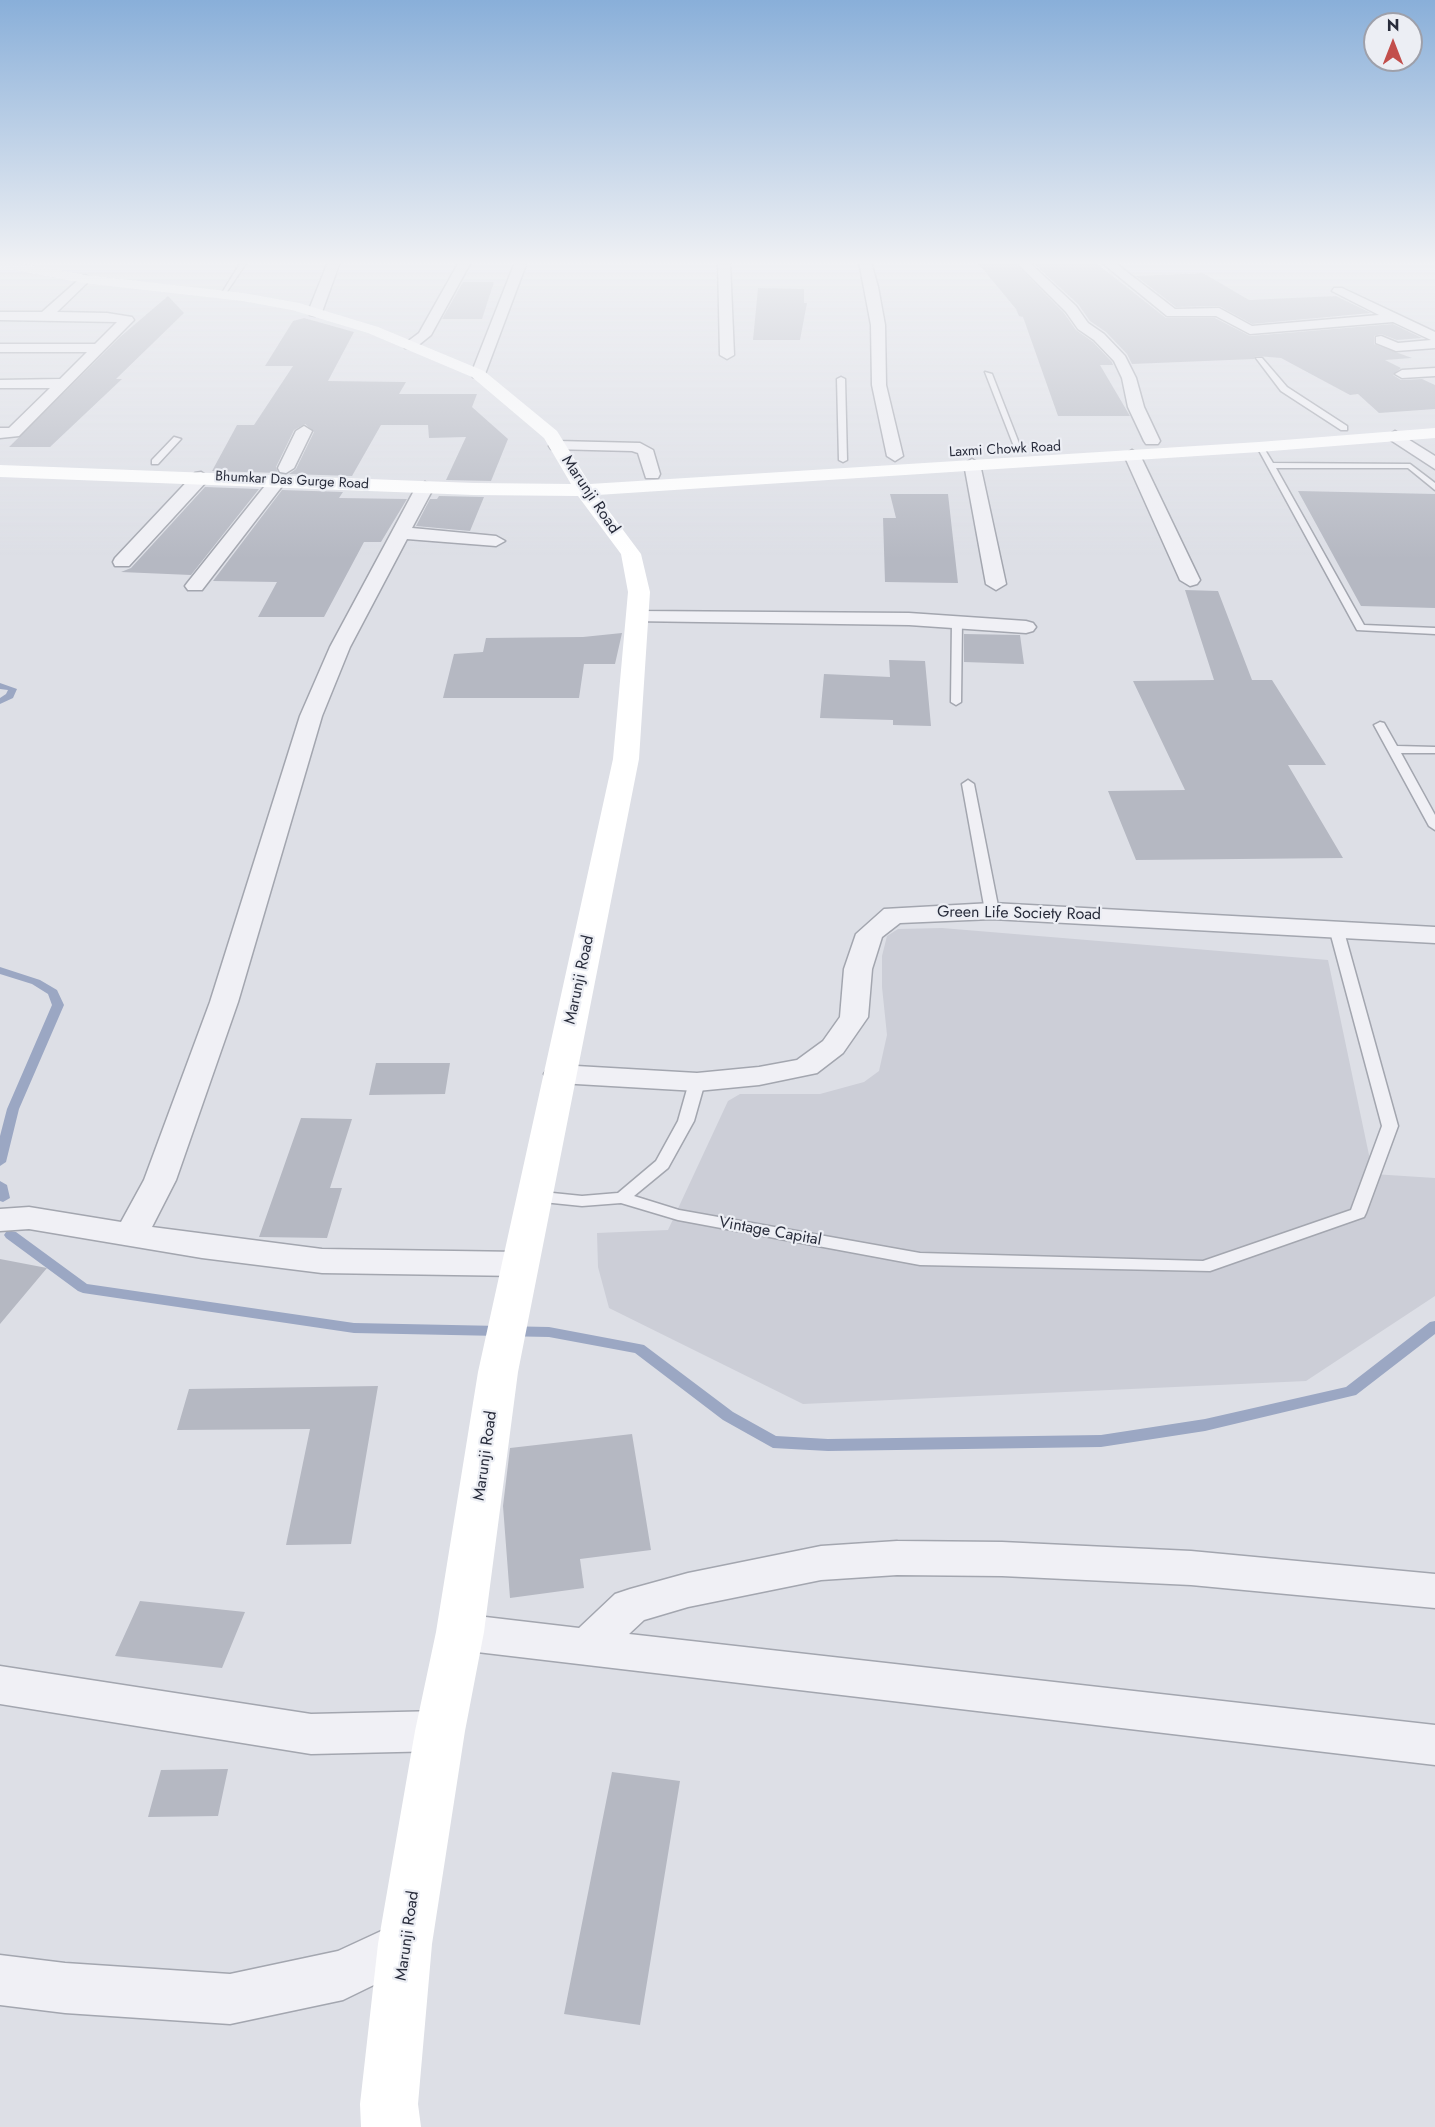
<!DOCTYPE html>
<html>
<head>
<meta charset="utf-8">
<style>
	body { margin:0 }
	#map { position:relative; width:1435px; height:2127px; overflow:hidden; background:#dddfe6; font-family:Jost,sans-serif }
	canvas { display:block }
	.north { position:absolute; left:1363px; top:12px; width:60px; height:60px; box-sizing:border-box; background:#eceef4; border:2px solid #9ea0aa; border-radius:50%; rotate:0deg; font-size:16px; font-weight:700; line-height:24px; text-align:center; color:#282c3b }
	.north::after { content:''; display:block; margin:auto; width:21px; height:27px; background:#c24e4b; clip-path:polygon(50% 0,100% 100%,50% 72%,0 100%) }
</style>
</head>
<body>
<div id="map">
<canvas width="1435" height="2127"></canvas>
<div class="north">N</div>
</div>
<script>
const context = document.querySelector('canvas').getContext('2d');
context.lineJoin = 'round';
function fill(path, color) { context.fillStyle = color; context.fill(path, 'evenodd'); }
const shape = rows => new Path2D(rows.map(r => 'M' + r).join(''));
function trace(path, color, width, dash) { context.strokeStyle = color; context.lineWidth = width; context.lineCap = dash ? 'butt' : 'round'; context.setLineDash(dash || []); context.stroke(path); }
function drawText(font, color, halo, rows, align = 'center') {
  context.font = font + ' Jost,sans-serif'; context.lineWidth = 4.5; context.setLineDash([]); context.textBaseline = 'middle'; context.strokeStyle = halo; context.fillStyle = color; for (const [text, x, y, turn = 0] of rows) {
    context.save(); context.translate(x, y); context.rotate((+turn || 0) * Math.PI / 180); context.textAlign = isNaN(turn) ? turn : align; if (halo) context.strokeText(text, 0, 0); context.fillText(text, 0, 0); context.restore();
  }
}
const built = shape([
	[942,928,1328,960,1373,1174,1435,1178,1435,1296,1306,1381,803,1404,609,1308,598,1267,597,1233,668,1230,728,1101,740,1094,820,1094,864,1082,879,1071,887,1035,882,987,882,956,887,936,898,929]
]);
const stream = shape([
	[0,683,17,689,13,698,0,704,0,698,6,694,8,690,0,689,0,683],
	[0,967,40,980,57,990,64,1005,19,1109,6,1162,0,1166,0,1136,7,1109,52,1005,48,994,32,984,0,974,0,967],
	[0,1181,7,1185,10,1198,3,1202,0,1201,0,1181],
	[11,1231,16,1232,87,1284,354,1323,549,1327,639,1344,644,1345,733,1412,776,1436,828,1439,1101,1435,1205,1419,1346,1387,1430,1322,1435,1321,1435,1334,1356,1395,1205,1431,1101,1447,828,1451,773,1448,723,1420,635,1353,549,1337,354,1333,83,1293,78,1291,6,1238,4,1235,6,1232,11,1231]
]);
const building = shape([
	[977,262,1014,262,1064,313,1076,330,1093,342,1112,362,1113,365,1100,365,1130,416,1058,416,1023,317,1019,316,1016,309],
	[1032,262,1095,262,1166,318,1215,318,1250,336,1393,324,1422,338,1397,340,1381,334,1374,336,1374,344,1412,358,1385,360,1401,368,1393,375,1401,380,1422,379,1435,385,1435,409,1379,413,1358,394,1350,395,1281,358,1256,356,1254,359,1132,364,1127,354,1106,332,1090,321,1078,304],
	[1203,273,1249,300,1336,296,1371,313,1252,324,1219,306,1176,307,1136,276],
	[463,282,494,282,482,319,442,319],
	[758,288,804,289,804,303,807,303,800,340,753,340],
	[168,296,184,313,116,379,122,379,50,447,9,447,120,337],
	[304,318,354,332,328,381,406,382,399,394,477,394,472,407,508,439,491,481,446,480,466,437,429,438,428,425,381,425,352,476,289,474,296,469,314,432,305,424,294,430,276,467,278,473,212,471,237,425,254,425,293,366,265,366,293,321],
	[205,487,259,489,191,575,121,572,131,568],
	[282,490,343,492,339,498,407,499,381,542,364,542,324,617,258,617,277,582,213,581],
	[1298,491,1435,494,1435,608,1361,606],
	[890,494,948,494,958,583,885,582,883,518,896,518],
	[439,496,484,497,470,531,416,526,430,499,437,499],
	[1185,590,1218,591,1252,680,1272,680,1326,765,1288,765,1343,858,1136,860,1108,791,1185,790,1133,681,1214,680],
	[622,633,615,664,584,664,579,698,443,698,454,654,483,652,486,638,583,637],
	[964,634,1020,635,1024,664,964,662],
	[889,660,925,661,931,726,893,725,893,720,820,718,824,674,890,677],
	[376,1063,450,1063,445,1094,369,1095],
	[301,1118,352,1119,330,1188,342,1188,327,1238,259,1237],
	[0,1259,47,1268,0,1324],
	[378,1386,351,1544,286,1545,310,1429,177,1430,189,1389],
	[632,1434,651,1550,580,1559,584,1588,510,1598,503,1506,510,1448],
	[140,1601,245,1612,222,1668,115,1656],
	[228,1769,218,1816,148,1817,161,1770],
	[612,1772,680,1781,640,2025,564,2014]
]);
const lane = shape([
	[241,262,247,262,224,296,220,296,241,262],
	[1256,358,1262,358,1287,387,1347,426,1347,430,1341,430,1281,391,1256,358],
	[985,372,992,374,1022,451,1015,449,985,372],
	[841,377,845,379,847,460,843,462,839,460,837,379,841,377],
	[174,437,181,439,158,464,152,464,152,460,174,437],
	[1256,445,1262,445,1273,463,1410,464,1435,483,1435,490,1408,468,1276,468,1364,625,1435,628,1435,634,1357,630,1256,445],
	[957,618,962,621,961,702,956,705,951,702,952,621,957,618],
	[1380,722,1384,723,1397,746,1435,747,1435,753,1401,753,1435,815,1435,830,1429,826,1374,725,1380,722],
	[968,780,974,784,999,911,992,915,985,911,962,784,968,780],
	[1336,924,1343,928,1398,1126,1366,1213,1364,1217,1210,1271,920,1265,678,1220,621,1203,582,1206,533,1201,525,1196,533,1191,582,1196,618,1193,656,1161,678,1121,689,1082,697,1077,705,1082,694,1121,668,1168,634,1196,679,1210,920,1253,1203,1261,1351,1210,1382,1126,1329,928,1336,924]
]);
const street = shape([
	[328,262,340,262,322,312,315,316,310,315,308,312,328,262],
	[459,262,471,262,431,335,415,348,405,348,403,345,419,333,459,262],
	[515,262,527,262,485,374,478,378,473,377,471,374,515,262],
	[718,262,730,262,734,355,727,359,720,355,718,262],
	[859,262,871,262,878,287,885,325,886,385,903,456,895,461,887,456,872,385,871,325,859,262],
	[1016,262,1029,262,1076,306,1088,323,1104,334,1125,356,1136,378,1144,407,1160,441,1158,444,1146,444,1144,441,1128,407,1122,378,1114,361,1094,340,1078,329,1066,312,1016,262],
	[1101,262,1114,262,1175,309,1219,308,1252,326,1379,315,1332,291,1334,288,1342,288,1435,332,1435,348,1396,351,1376,343,1376,337,1381,336,1398,343,1431,340,1393,322,1250,334,1216,316,1167,316,1101,262],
	[84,275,88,276,88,282,57,312,107,313,132,317,134,320,19,436,0,438,0,428,9,428,50,388,0,388,0,380,60,379,87,352,0,352,0,344,95,344,117,322,0,320,0,312,42,312,84,275],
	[1435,368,1435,376,1402,378,1395,374,1402,370,1435,368],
	[304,426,312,431,294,468,286,473,280,472,278,468,296,431,304,426],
	[1395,431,1435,456,1435,469,1389,439,1387,436,1395,431],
	[557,441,640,443,653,450,660,474,658,478,646,478,638,453,632,451,551,449,549,446,551,443,557,441],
	[1132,450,1140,455,1200,580,1197,584,1190,586,1180,580,1124,455,1132,450],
	[972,459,980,464,1006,584,996,590,986,584,964,464,972,459],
	[201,472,209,477,207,481,129,566,115,566,113,562,115,558,195,473,201,472],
	[278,476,286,481,202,590,188,590,185,586,188,582,272,477,278,476],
	[425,482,434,487,412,528,496,536,505,541,496,546,407,539,350,647,322,716,238,1002,176,1180,152,1227,322,1249,520,1252,532,1256,537,1264,532,1272,520,1276,322,1273,202,1258,29,1229,0,1231,0,1209,29,1207,121,1222,144,1180,210,1002,300,716,330,647,416,487,425,482],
	[638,611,909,613,1026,621,1033,623,1036,627,1033,631,1026,633,909,625,631,621,628,617,631,613,638,611],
	[992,903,1435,927,1435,943,992,919,900,923,882,937,872,969,868,1017,843,1053,817,1073,759,1085,697,1091,559,1083,548,1080,544,1074,548,1068,559,1065,697,1073,759,1067,797,1060,823,1041,840,1017,844,969,856,934,884,909,992,903],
	[897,1541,1002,1542,1191,1551,1435,1574,1435,1608,1191,1585,1002,1576,897,1575,821,1580,688,1607,644,1620,629,1634,1435,1725,1435,1765,460,1650,445,1645,439,1632,445,1619,460,1614,579,1628,615,1594,630,1589,688,1573,821,1546,897,1541],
	[0,1666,311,1714,440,1711,456,1717,462,1731,456,1745,440,1751,311,1754,0,1704,0,1666],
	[405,1920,423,1927,430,1944,423,1961,343,2000,230,2024,65,2013,0,2005,0,1955,65,1963,230,1974,338,1951,405,1920]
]);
const secondary = shape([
	[0,262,14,262,84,275,243,293,299,303,378,327,484,371,557,431,590,484,1259,442,1435,428,1435,438,1259,452,597,495,641,554,650,592,639,759,518,1372,484,1632,465,1731,432,1944,418,2104,421,2127,361,2127,360,2104,378,1944,415,1731,436,1632,478,1372,613,759,628,592,621,554,578,496,474,495,0,477,0,465,474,483,571,484,544,438,472,377,368,333,292,310,243,301,84,283,0,267,0,262]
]);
const farStreetnames = [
	["Laxmi Chowk Road",1005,450,-3],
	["Bhumkar Das Gurge Road",292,481,3]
];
const streetNames = [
	["Marunji Road",590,495,56],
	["Green Life Society Road",1019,914,1],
	["Marunji Road",580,980,-78],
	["Vintage Capital",770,1232,10],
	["Marunji Road",486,1456,-82],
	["Marunji Road",408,1936,-82]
];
fill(built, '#ccced7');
fill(stream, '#9ba7c3');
fill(building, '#b5b8c2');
trace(lane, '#a3a6af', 3);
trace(street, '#a3a6af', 3);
fill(lane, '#f0f0f5');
fill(street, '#f0f0f5');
fill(secondary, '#fff');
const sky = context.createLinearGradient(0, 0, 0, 559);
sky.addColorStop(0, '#89afd9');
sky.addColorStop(0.47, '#f0f1f4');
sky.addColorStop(1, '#f0f1f400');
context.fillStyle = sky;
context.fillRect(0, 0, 1435, 559);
drawText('14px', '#282c3b', '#eceef4', farStreetnames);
drawText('16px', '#282c3b', '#eceef4', streetNames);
</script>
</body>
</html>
